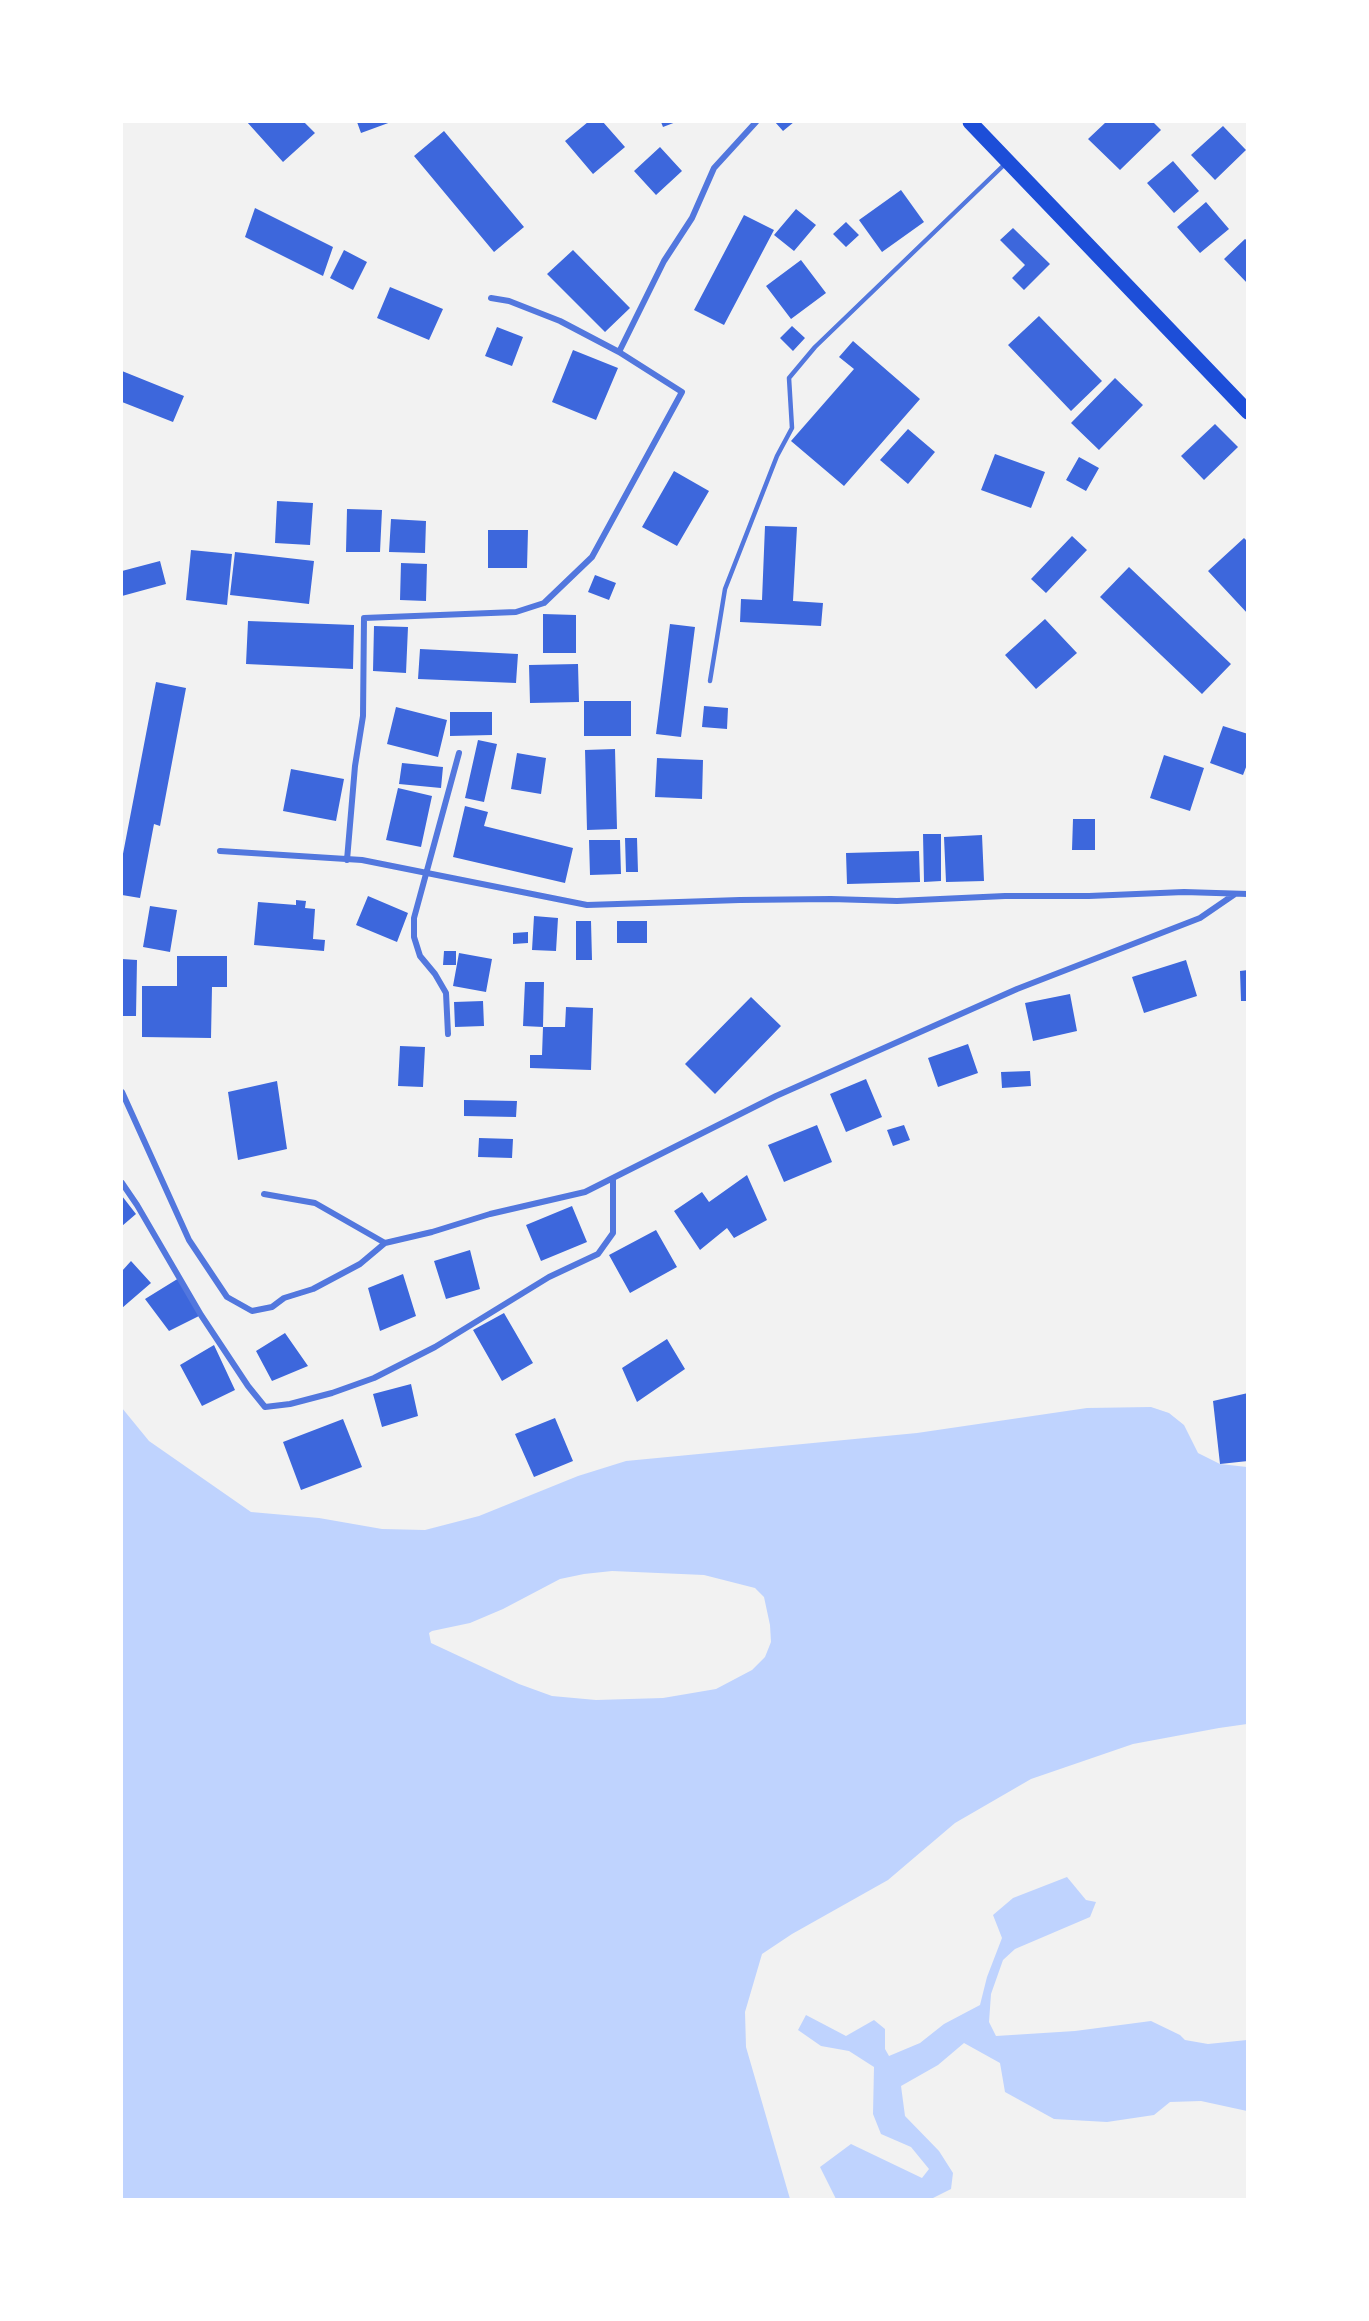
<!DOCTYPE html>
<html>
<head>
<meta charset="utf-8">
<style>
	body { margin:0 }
	#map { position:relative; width:1369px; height:2321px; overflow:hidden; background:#f2f2f2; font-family:"Source Sans 3",sans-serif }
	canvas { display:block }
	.frame { position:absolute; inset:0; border:123px solid #fff; pointer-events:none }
</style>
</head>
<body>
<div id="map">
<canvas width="1369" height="2321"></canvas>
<div class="frame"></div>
</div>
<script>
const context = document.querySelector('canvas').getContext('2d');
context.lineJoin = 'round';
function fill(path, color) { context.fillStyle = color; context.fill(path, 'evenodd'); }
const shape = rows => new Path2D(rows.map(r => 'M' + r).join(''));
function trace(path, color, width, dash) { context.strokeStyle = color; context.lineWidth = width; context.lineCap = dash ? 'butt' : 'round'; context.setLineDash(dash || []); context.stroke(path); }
const water = shape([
	[1151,1407,1169,1413,1184,1425,1198,1453,1220,1464,1247,1467,1247,1724,1219,1728,1133,1744,1031,1779,955,1823,888,1880,792,1934,762,1954,745,2012,746,2047,790,2199,122,2199,122,1408,149,1441,251,1512,319,1518,382,1529,425,1530,479,1516,578,1476,626,1461,917,1433,1087,1408],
	[612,1571,704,1575,755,1588,764,1597,770,1625,771,1642,765,1657,752,1670,716,1689,663,1698,596,1700,552,1696,519,1684,431,1643,429,1633,432,1631,470,1623,503,1609,560,1579,584,1574],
	[1067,1877,1086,1900,1096,1902,1090,1917,1015,1949,1003,1960,991,1994,989,2022,996,2036,1075,2031,1151,2021,1180,2035,1185,2040,1208,2044,1247,2040,1247,2111,1201,2101,1170,2102,1154,2115,1107,2122,1054,2119,1005,2092,1000,2063,964,2043,938,2065,901,2086,905,2116,939,2151,953,2173,951,2189,931,2199,836,2199,820,2167,851,2144,922,2178,929,2169,911,2147,881,2134,873,2114,874,2067,849,2051,821,2046,798,2030,806,2015,846,2036,874,2020,885,2029,885,2049,889,2056,920,2043,944,2024,980,2005,987,1977,1002,1938,993,1915,1013,1898]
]);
const building = shape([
	[247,122,304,122,315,133,283,162],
	[357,122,391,122,361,133],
	[588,122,603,122,625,147,593,174,565,141],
	[661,122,676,122,663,127],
	[775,122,794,122,783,131],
	[1106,122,1153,122,1161,130,1120,170,1088,139],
	[1223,126,1246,150,1215,180,1191,155],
	[444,131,524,227,494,252,414,156],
	[660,147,682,171,656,195,634,171],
	[1173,161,1199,191,1174,213,1147,183],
	[901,190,924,222,882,252,859,220],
	[1206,202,1229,229,1200,253,1177,227],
	[255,208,333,247,323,276,245,237],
	[796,209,816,225,794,251,774,235],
	[744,215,774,230,724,325,694,310],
	[846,222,859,235,846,247,833,234],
	[1013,228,1050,264,1024,290,1012,278,1025,265,1000,240],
	[1245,239,1248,241,1248,284,1224,259],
	[344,250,367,262,353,290,330,278],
	[573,250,630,308,605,332,547,274],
	[801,260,826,293,791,319,766,286],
	[390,287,443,309,429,340,377,318],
	[1039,316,1102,381,1071,411,1008,345],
	[792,326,805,338,793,351,780,338],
	[497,327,523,337,512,366,485,356],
	[853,341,920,399,844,486,791,441,854,369,839,357],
	[573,350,618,368,596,420,552,402],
	[122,371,184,396,173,422,122,402],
	[1115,378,1143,405,1099,450,1071,423],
	[1215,424,1238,447,1204,480,1181,456],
	[908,429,935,452,908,484,880,460],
	[995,454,1045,472,1031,508,981,490],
	[1079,457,1099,468,1086,491,1066,480],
	[674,471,709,491,677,546,642,527],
	[277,501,313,503,310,545,275,543],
	[347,509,382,510,380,552,346,552],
	[391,519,426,521,425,553,389,552],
	[765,526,797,527,793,601,823,603,821,626,740,622,741,599,762,600],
	[488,530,528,530,527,568,488,568],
	[1072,536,1087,550,1046,593,1031,579],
	[1244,538,1248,542,1248,614,1208,571],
	[191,550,232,554,227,605,186,600],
	[235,552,314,561,309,604,230,595],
	[160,561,166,584,122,596,122,571],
	[401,563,427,564,426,601,400,600],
	[1129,567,1231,664,1202,694,1100,597],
	[595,575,616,583,609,600,588,592],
	[543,614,576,615,576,653,543,653],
	[1045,619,1077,653,1036,689,1005,655],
	[248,621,354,625,353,669,246,664],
	[670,624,695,627,681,737,656,734],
	[374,626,408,627,406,673,373,671],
	[420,649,518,654,516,683,418,679],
	[578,664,579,702,530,703,529,665],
	[156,682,186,688,160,826,154,824,140,898,122,895,122,859],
	[584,701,631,701,631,736,584,736],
	[704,706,728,708,727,729,702,727],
	[396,707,447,720,438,757,387,744],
	[450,712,492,712,492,735,450,736],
	[1223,726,1248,734,1248,762,1243,775,1210,763],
	[478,740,497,744,484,802,465,798],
	[615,749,617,829,587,830,585,750],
	[517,753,546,758,541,794,511,789],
	[1164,755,1204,768,1190,811,1150,798],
	[657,758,703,760,702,799,655,797],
	[402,763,443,767,441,788,399,784],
	[291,769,344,779,336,821,283,811],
	[398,788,432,796,421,847,386,840],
	[465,806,488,812,484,826,573,848,565,883,453,857],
	[1073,819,1095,819,1095,850,1072,850],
	[923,834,941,834,941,881,924,882],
	[982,835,984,881,946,882,944,837],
	[625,838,637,838,638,872,626,872],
	[589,840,620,840,621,874,590,875],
	[919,851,920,882,847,884,846,853],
	[368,896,408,913,397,942,356,925],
	[296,900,306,901,305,908,315,909,313,939,325,940,324,951,254,945,258,902,296,905],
	[150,906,177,910,170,952,143,947],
	[534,916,558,918,556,951,532,950],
	[576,921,591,921,592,960,576,960],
	[617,921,647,921,647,943,617,943],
	[528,932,528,943,513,944,513,933],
	[444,951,456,951,456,965,443,965],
	[459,953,492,959,486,992,453,986],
	[177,956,227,956,227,987,212,987,211,1038,142,1037,142,986,177,986],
	[122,959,137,960,136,1016,122,1016],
	[1186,960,1197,996,1144,1013,1132,977],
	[1248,970,1248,1001,1241,1001,1240,971],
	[525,982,544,982,543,1027,523,1026],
	[1070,994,1077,1031,1033,1041,1025,1003],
	[751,997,781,1026,715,1094,685,1064],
	[483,1001,484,1026,455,1027,454,1002],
	[566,1007,593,1008,591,1070,530,1068,530,1055,542,1055,543,1027,565,1027],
	[968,1044,978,1073,938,1087,928,1058],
	[400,1046,425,1047,423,1087,398,1086],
	[1030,1071,1031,1086,1002,1088,1001,1072],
	[866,1079,882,1117,846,1132,830,1094],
	[277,1081,287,1149,238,1160,228,1092],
	[464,1100,517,1101,516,1117,464,1116],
	[817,1125,832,1162,784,1182,768,1145],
	[904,1125,910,1140,893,1146,887,1130],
	[479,1138,513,1139,512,1158,478,1157],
	[747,1175,767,1220,734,1238,727,1228,700,1250,674,1211,702,1192,709,1202],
	[122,1196,136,1214,122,1226],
	[572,1206,587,1242,541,1261,526,1225],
	[656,1230,677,1267,630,1293,609,1255],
	[470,1250,480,1289,446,1299,434,1261],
	[131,1261,151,1283,122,1308,122,1271],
	[403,1274,416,1316,380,1331,368,1288],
	[179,1278,201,1315,169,1331,145,1299],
	[504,1313,533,1363,502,1381,473,1330],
	[285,1333,308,1366,272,1381,256,1351],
	[667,1339,685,1369,637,1402,622,1368],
	[214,1345,235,1390,202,1406,180,1365],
	[411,1384,418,1416,382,1427,373,1394],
	[1248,1393,1248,1461,1220,1464,1213,1401],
	[555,1418,573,1461,534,1477,515,1434],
	[343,1419,362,1467,301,1490,283,1442]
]);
const service = shape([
	[710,681,725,589,777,456,792,428,789,378,815,347,1006,163]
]);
const minor = shape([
	[491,298,509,301,560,321,619,352,664,261,692,218,714,168,756,122],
	[220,851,362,860,587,905,740,900,831,899,897,901,1005,896,1089,896,1184,892,1248,894],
	[347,860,355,766,363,716,364,618,516,612,544,603,592,557,682,392,619,352],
	[448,1034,446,993,435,974,420,956,414,937,414,918,459,753],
	[122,1092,189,1240,227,1297,252,1311,272,1307,284,1298,313,1289,360,1264,385,1243,432,1232,490,1214,585,1192,776,1096,1017,989,1200,918,1235,894],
	[122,1183,137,1205,201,1315,248,1386,265,1407,290,1404,332,1393,374,1378,435,1347,549,1277,598,1254,613,1233,613,1179],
	[264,1194,315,1203,385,1243]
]);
const primary = shape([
	[970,122,1248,412]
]);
fill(water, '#bfd3fe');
fill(building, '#3d67dc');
trace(service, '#5277de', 4.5);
trace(minor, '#5277de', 6);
trace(primary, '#1d4ed8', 15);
</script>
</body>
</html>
